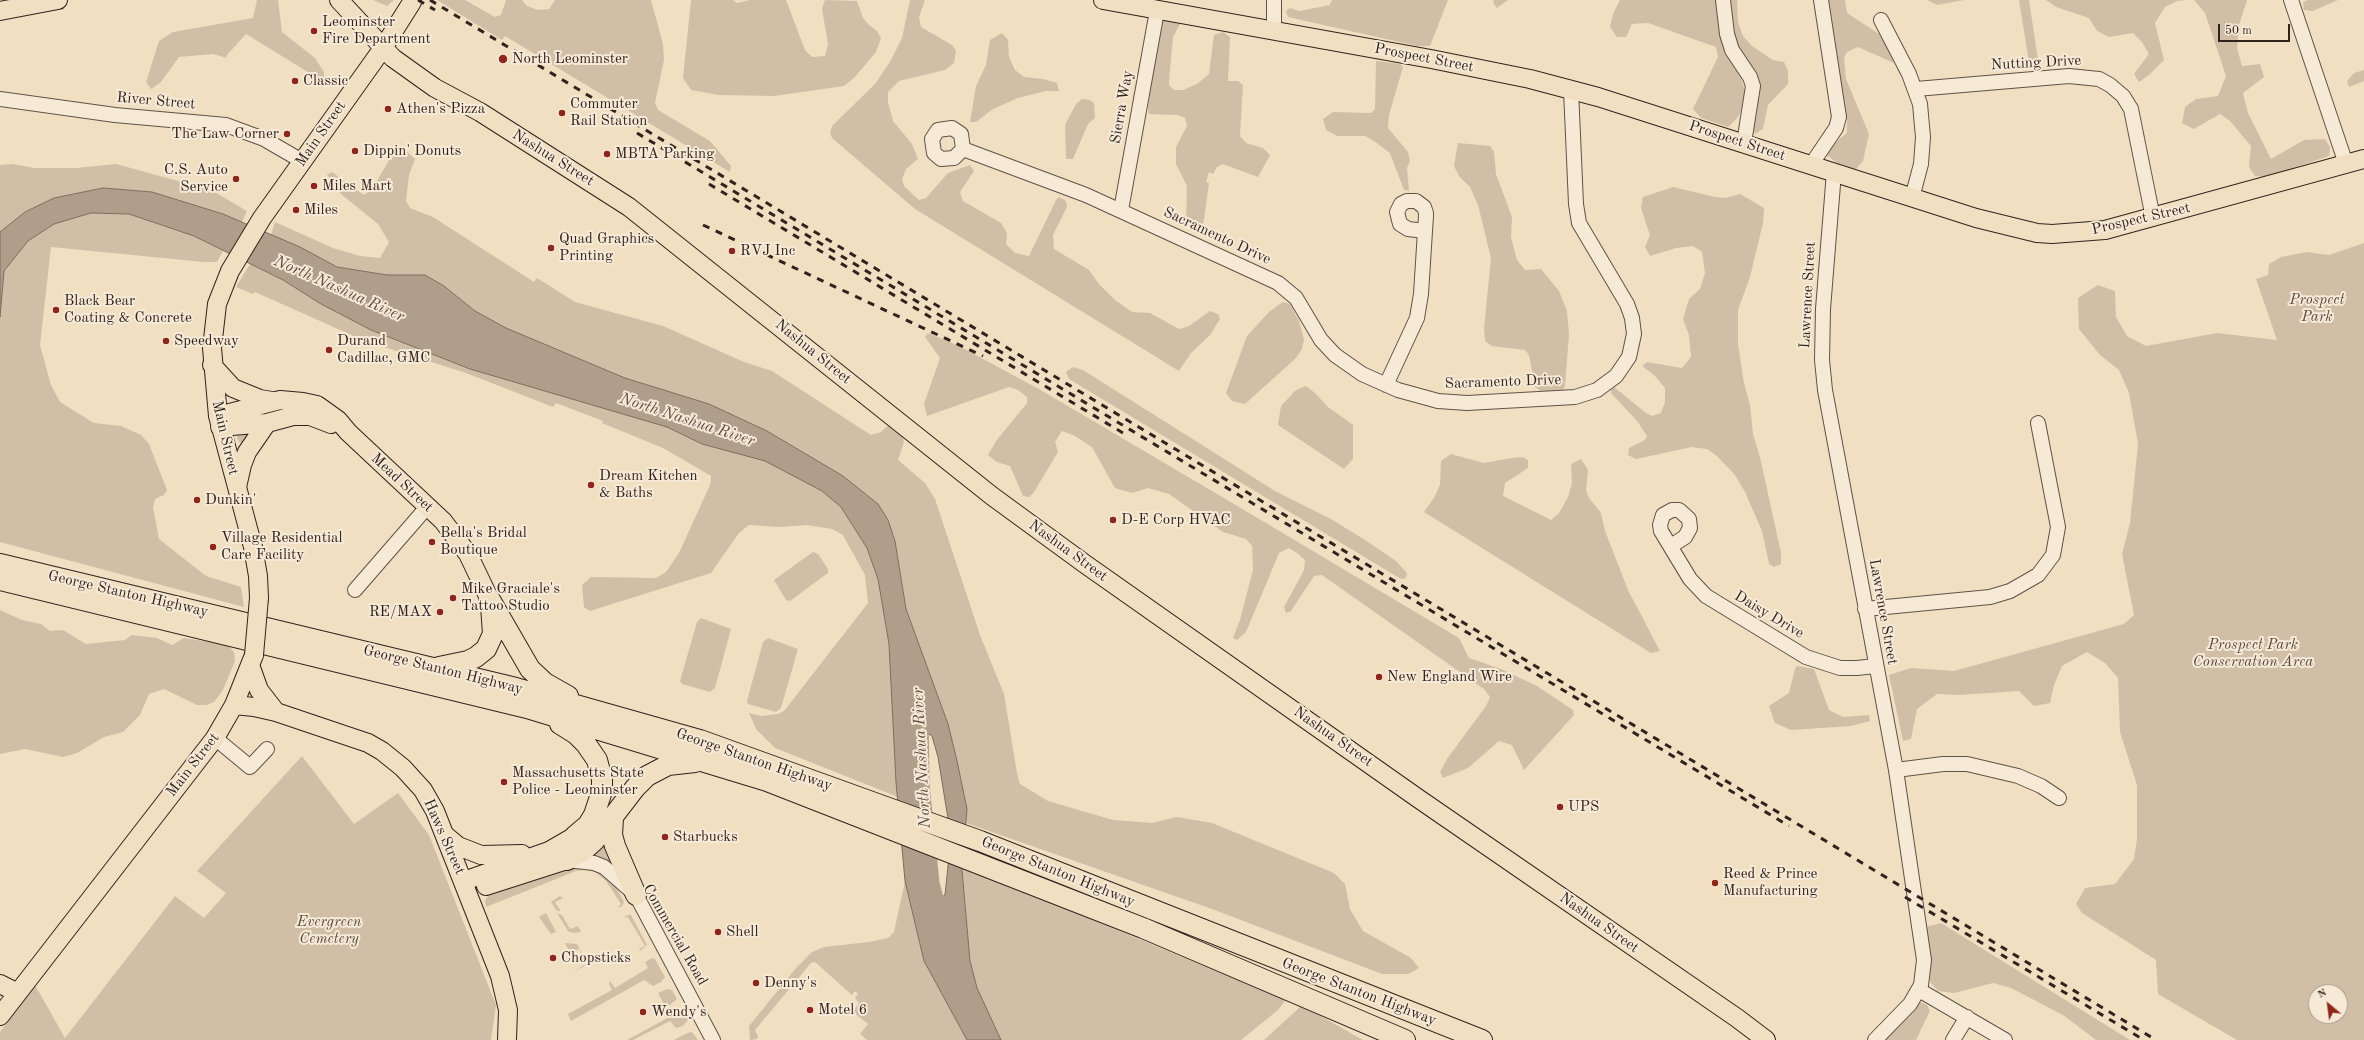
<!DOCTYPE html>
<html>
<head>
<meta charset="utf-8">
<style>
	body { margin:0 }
	#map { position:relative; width:2364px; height:1040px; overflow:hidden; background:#f1dfc2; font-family:"Old Standard TT",serif }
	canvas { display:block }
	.north { position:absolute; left:2308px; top:984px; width:40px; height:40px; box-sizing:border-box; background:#f6ead7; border:1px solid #a69a8d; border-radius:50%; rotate:331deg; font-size:11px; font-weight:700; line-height:16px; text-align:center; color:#2f231e }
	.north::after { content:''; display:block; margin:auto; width:14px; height:18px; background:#8f2418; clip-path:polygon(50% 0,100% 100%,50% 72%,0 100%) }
	.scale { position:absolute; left:2218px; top:24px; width:72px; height:18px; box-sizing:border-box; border:2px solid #2f231e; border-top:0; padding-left:5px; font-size:12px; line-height:14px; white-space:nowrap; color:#2f231e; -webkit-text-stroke:3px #f6ead7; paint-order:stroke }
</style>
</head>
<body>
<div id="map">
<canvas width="2364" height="1040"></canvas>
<div class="north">N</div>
<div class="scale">50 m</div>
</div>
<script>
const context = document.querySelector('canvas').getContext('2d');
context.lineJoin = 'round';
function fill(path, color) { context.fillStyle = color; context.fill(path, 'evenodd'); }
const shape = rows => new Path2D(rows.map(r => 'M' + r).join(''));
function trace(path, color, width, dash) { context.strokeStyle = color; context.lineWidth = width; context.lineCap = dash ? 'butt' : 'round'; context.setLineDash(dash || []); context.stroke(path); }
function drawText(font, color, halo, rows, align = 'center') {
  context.font = font + ' "Old Standard TT",serif'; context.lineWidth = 4; context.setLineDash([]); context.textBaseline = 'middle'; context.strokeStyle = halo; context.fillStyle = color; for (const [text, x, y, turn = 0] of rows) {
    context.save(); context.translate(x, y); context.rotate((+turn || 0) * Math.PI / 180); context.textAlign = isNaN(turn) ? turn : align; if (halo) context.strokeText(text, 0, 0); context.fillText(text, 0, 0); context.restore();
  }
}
const green = shape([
	[257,0,278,0,282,32,315,58,324,72,324,82,246,34,226,56,227,58,213,54,179,57,161,82,151,89,146,82,159,41,173,32,253,18],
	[373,0,394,0,387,6],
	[437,0,465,0,495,17,501,15,506,0,522,0,527,6,538,10,549,9,555,0,651,0,663,44,664,60,655,103,658,110,710,141,731,166,730,172,505,36,502,40],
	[691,0,733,0,737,3,750,0,786,0,805,50,812,57,825,56,828,44,822,9,825,0,857,1,863,18,869,25,877,31,881,38,876,52,854,78,844,86,774,96,719,95,691,90,683,78],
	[910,0,925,0,919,17,921,27,952,45,956,51,954,63,945,70,899,81,888,92,888,102,893,121,912,144,918,159,906,169,902,179,904,186,919,200,926,198,948,173,970,165,974,171,960,192,963,201,1001,223,1007,233,1006,244,1015,253,1029,256,1056,200,1059,197,1066,201,1067,207,1053,235,1054,249,1089,270,1099,284,1115,300,1132,312,1150,313,1179,329,1189,326,1210,311,1218,314,1220,319,1210,335,1191,353,1179,371,915,209,832,138,830,133,832,126,875,84,891,60,902,38],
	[1332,0,1448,0,1430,46,1417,46,1288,17,1286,11,1290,8,1299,11,1315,8,1330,5],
	[1494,0,1508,0,1497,8,1493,3],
	[1620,0,1718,0,1747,98,1738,117,1728,127,1701,118,1693,109,1718,57,1716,47,1648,23,1632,24,1626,37,1617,37,1610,27,1613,14],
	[1730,0,1737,0,1738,22,1743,36,1752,46,1773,60,1784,62,1788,71,1788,84,1768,105,1763,129,1755,134,1752,124,1757,94,1734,40],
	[1826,0,1845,0,1847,13,1882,36,1895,57,1894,63,1858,47,1847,52,1844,58,1846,79,1869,134,1863,161,1856,169,1837,163,1827,155,1833,144,1847,133,1847,120],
	[1927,0,1964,0,1937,5],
	[2019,0,2029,0,2039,66,2034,68,2029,62],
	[2046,0,2188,0,2177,1,2165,7,2155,23,2164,60,2149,75,2139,82,2134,74,2149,54,2142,42,2133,33,2109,37,2097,31,2089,18,2056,7],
	[2194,0,2247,0,2239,25,2237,48,2242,66,2260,64,2264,77,2243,93,2248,113,2271,159,2304,140,2325,139,2330,147,2329,156,2267,177,2255,176,2249,167,2251,146,2230,121,2220,114,2194,129,2182,123,2185,107,2196,99,2218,96,2226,76,2205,13],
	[2308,0,2338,0,2313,11,2304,10,2303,2],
	[1164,20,1178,22,1180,24,1173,37,1170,70,1169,85,1174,90,1183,90,1197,84,1209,74,1214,35,1223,32,1230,37,1228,81,1238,81,1243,85,1240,136,1246,143,1263,148,1270,155,1258,177,1223,164,1217,167,1213,174,1209,172,1206,182,1209,183,1204,220,1201,231,1196,233,1186,225,1187,186,1176,164,1176,147,1187,126,1185,118,1178,115,1149,114,1148,108,1160,22],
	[1002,33,1008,40,1009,57,1015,70,1024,77,1043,79,1057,83,1059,91,1046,91,1018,98,993,109,976,122,970,122,976,86,986,65,990,40],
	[1376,61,1400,64,1403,67,1389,115,1388,128,1408,152,1410,161,1407,168,1409,191,1404,190,1390,153,1374,141,1365,136,1337,136,1326,130,1323,119,1333,112,1371,113,1375,109],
	[2364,70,2364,81,2349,87,2347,81,2354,73],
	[1082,99,1090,100,1094,103,1095,118,1088,124,1073,159,1066,159,1065,125,1076,104],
	[1458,143,1490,146,1494,152,1496,174,1512,217,1511,237,1517,260,1525,270,1541,269,1559,291,1567,311,1569,334,1565,386,1562,393,1542,392,1535,387,1529,355,1525,350,1492,346,1485,341,1484,328,1491,258,1478,205,1470,187,1459,176,1454,166],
	[403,148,415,159,409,175,406,201,410,208,433,217,534,282,537,278,575,302,663,326,744,362,772,371,871,435,881,432,888,425,901,430,904,442,898,460,925,483,935,499,980,635,1004,694,1017,773,1020,784,1048,801,1113,820,1152,823,1177,817,1212,823,1334,873,1345,884,1350,909,1363,931,1411,958,1419,968,1408,974,1382,974,1212,909,966,823,967,809,948,724,906,609,895,541,888,520,878,504,843,476,767,431,709,404,625,378,506,328,475,311,444,286,425,275,387,275,337,267,271,235,275,222,333,248,360,256,380,258,389,242,378,224,341,194,327,175,332,172,364,195,372,190,393,153],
	[12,164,35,168,76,168,116,164,211,190,247,211,242,222,223,214,152,192,103,188,54,198,25,212,0,232,0,165],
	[1673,187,1715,197,1726,198,1740,194,1764,208,1763,223,1750,277,1738,310,1738,345,1744,383,1750,405,1753,434,1760,457,1781,553,1781,564,1774,567,1769,564,1762,531,1745,492,1735,475,1717,456,1707,449,1692,447,1636,459,1628,455,1629,448,1645,440,1647,436,1637,421,1611,393,1611,389,1614,387,1646,413,1652,416,1661,413,1665,402,1665,388,1654,375,1642,366,1647,362,1682,368,1691,357,1689,335,1683,319,1689,299,1700,289,1705,273,1702,252,1693,246,1676,248,1650,256,1645,247,1650,235,1641,208,1643,197],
	[91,213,129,214,194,236,223,251,217,262,204,262,51,247,40,345,51,385,60,402,94,423,121,426,141,435,149,444,167,490,164,495,155,499,153,507,159,539,206,576,241,587,244,607,0,542,0,317,4,271,28,241,54,224],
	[2364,243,2364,1040,2237,1040,2158,994,2156,960,2082,913,2076,904,2085,888,2115,884,2134,859,2137,839,2137,785,2120,732,2118,678,2105,663,2087,652,2062,666,2054,685,2050,703,2034,706,2019,691,1959,695,1937,694,1917,709,1911,739,1903,741,1889,675,1911,668,1954,671,2124,624,2134,615,2122,554,2130,523,2138,444,2129,393,2119,370,2100,355,2079,329,2078,298,2098,285,2115,291,2116,317,2127,336,2146,346,2217,333,2277,340,2256,279,2268,275,2269,264,2281,257,2307,252,2329,255],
	[2316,992,2340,992,2340,1016,2316,1016],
	[250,264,283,280,321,304,371,330,470,369,667,427,702,444,765,461,822,491,841,507,867,548,878,579,889,644,898,797,775,748,756,729,749,713,761,716,778,714,784,711,868,603,865,575,843,535,832,529,807,525,779,527,749,525,739,533,711,573,590,611,584,607,582,585,591,577,656,578,666,572,679,553,710,485,711,476,663,448,602,423,603,421,556,403,553,407,466,373,365,341,255,292,253,294,236,287],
	[1283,302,1290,304,1299,321,1304,339,1302,349,1295,359,1245,404,1232,401,1226,393,1247,336,1270,311],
	[928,333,959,346,1039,389,1234,504,1459,638,1469,658,1501,669,1537,686,1573,710,1574,715,1524,770,1512,745,1499,741,1468,768,1443,778,1440,772,1447,759,1486,706,1490,697,1484,689,1322,575,1314,576,1291,611,1286,613,1284,607,1304,570,1305,560,1297,553,1289,548,1279,553,1246,632,1237,640,1233,638,1240,620,1253,570,1252,546,1246,539,1223,532,1169,494,1148,488,1132,493,1115,488,1092,447,1075,436,1062,431,1055,442,1058,452,1034,492,1029,497,1023,496,1010,466,997,462,988,455,996,441,1027,403,1027,397,1018,390,1009,387,927,416,924,404,940,358,925,337],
	[1073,367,1083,370,1275,491,1331,519,1365,540,1396,561,1407,573,1406,578,1401,579,1069,379,1066,372],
	[1306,386,1315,393,1328,407,1353,425,1353,459,1344,469,1278,425,1281,406,1296,390],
	[252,429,243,444,238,441,236,431],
	[1451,454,1484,463,1512,458,1523,457,1528,460,1528,468,1505,483,1503,496,1551,520,1559,513,1568,497,1572,483,1571,464,1581,459,1588,470,1586,490,1589,498,1601,513,1605,531,1628,590,1660,651,1651,653,1424,512,1434,498,1440,485,1441,461],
	[813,552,818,554,828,569,828,573,790,601,786,600,774,580],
	[0,610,22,620,41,624,50,631,63,630,86,644,125,640,132,635,157,638,172,645,184,638,228,645,234,652,235,661,223,690,214,702,206,705,197,705,164,689,149,694,140,715,123,732,104,737,77,753,63,757,25,749,0,754],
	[701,618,731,629,715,688,710,692,682,684,680,681,697,622],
	[768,638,798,649,781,708,776,712,748,704,747,701,763,642],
	[1797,666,1814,669,1829,710,1843,717,1869,715,1870,721,1851,726,1791,730,1775,723,1769,706,1789,693,1795,669],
	[302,756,354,824,398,793,429,835,496,1005,491,1040,0,1040,0,1032,35,985,65,1038,175,896,204,918,226,893,197,871],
	[602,839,614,867,593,856,592,851],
	[962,866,1284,999,1285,1001,1278,1010,1241,1040,1001,1040,977,988,970,961],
	[584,867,600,872,614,883,624,902,622,906,617,908,621,904,606,881,595,872,584,870,576,871,486,907,485,901,490,893,567,868],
	[905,881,924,961,967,1040,867,1040,860,1034,868,1024,853,1012,859,1003,855,998,858,994,855,991,852,995,815,962,811,963,755,1030,758,1037,757,1039,750,1040,749,1026,796,968,812,952,824,947,869,942,888,938,894,932],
	[560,896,563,898,555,902,561,912,556,910,551,902],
	[546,913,556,932,551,934,539,917],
	[557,913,562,915,570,929,578,926,581,932,573,933,568,931],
	[629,915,631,915,647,945,640,951,639,949,645,946,628,917,622,918],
	[1941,923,2130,1040,2096,1040,2063,1015,2011,988,1993,983,1954,993,1938,991,1930,982,1926,927],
	[565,943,577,944,588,964,572,973,587,963,579,949,570,953],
	[652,958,655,959,665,977,661,982,653,986,644,980,571,1021,568,1014,612,990,609,984,610,981,615,988,648,968,645,962],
	[667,989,672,990,677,999,666,1008,658,993],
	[1920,1002,1927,1005,1930,1011,1916,1040,1884,1040],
	[1300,1007,1317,1014,1363,1040,1264,1040],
	[682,1010,688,1020,683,1026,676,1028,670,1021,633,1040,627,1040],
	[692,1032,698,1040,674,1040,687,1033]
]);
const water = shape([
	[103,188,152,192,223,214,300,247,337,267,387,275,425,275,444,286,475,311,506,328,625,378,709,404,767,431,843,476,878,504,888,520,895,541,906,609,948,724,957,761,967,809,962,870,970,961,977,988,1001,1040,967,1040,924,961,905,881,896,782,889,644,878,579,867,548,841,507,822,491,765,461,702,444,667,427,470,369,371,330,321,304,283,280,194,236,129,214,91,213,54,224,28,241,4,271,0,317,0,232,25,212,54,198,103,188],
	[924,731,932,736,938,757,951,837,945,895,934,902,927,883,917,826,913,747,917,738,924,731]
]);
const river = shape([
	[920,711,921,784,931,883,941,922]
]);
const minor = shape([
	[1274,0,1274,31],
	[1723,0,1727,34,1732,50,1750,77,1753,86,1744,143],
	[2291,0,2346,164],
	[1881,20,1909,74,1920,104,1923,137,1921,164,1912,198],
	[1916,89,2069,76,2099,79,2110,85,2123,96,2131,109,2153,218],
	[0,99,115,115,226,125,264,139,302,161],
	[963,149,954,158,941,159,934,153,932,139,938,130,952,128,961,134,963,149,1086,195,1278,283,1296,298,1321,340,1335,355,1362,374,1398,390,1438,401,1467,403,1575,397,1597,390,1616,376,1629,357,1634,334,1632,318,1627,304,1579,223,1576,204,1571,90],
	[1811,165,1836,128,1839,117,1821,0],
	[1834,172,1823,309,1822,360,1825,390,1896,770,1924,960,1921,985,1910,1004,1875,1040],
	[1121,210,1157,11],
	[1386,385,1417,318,1421,294,1425,231,1426,216,1426,213,1424,207,1416,201,1407,201,1401,204,1397,212,1400,224,1408,229,1425,231],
	[1671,546,1685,537,1690,528,1689,519,1679,510,1672,510,1663,515,1660,525,1661,531,1690,579,1706,596,1806,657,1840,668,1857,668,1875,666],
	[355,590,428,506],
	[1865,609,1990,597,2010,591,2038,575,2053,555,2058,527,2038,423],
	[215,738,250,767,267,749],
	[1896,770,1943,764,1967,764,2018,776,2041,786,2059,798],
	[567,860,594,863,604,867,636,895,713,1040],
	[1919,990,2005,1040],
	[1953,1040,1967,1017]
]);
const major = shape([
	[339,0,393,58,435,88,480,112,629,207,992,496,1085,564,1419,799,1737,1018,1766,1040],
	[1103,0,1431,59,1530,79,1598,97,1976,218,2037,233,2052,234,2105,230,2364,159],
	[0,11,58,0],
	[212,365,233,388,260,399,272,401],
	[218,416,280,400,303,402,317,405,338,420,348,432,443,521,468,554,489,598],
	[220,427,267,423,293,416,310,416,331,424],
	[237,487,242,465,247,452,267,423],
	[259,598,258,576,253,547,218,416,212,348,217,304,230,271,262,218,383,48,412,2],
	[250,665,259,690,276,712],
	[234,705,254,707,276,712,368,743,382,751,403,768,423,790,435,811,500,976,508,1010,507,1040],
	[446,836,458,846,481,855,522,854],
	[464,881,549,851,575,836],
	[486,886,567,860],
	[0,984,16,992],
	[0,1016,215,738,234,705,254,655]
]);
const highway = shape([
	[0,564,516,688,700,740,980,841,1482,1040],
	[0,580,527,708,767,781,1143,928,1405,1040],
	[489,598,530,669,545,683,568,696],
	[439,667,468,661,476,657,486,649,493,634,491,606],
	[560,724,576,734,586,744,597,760,602,779,602,791,594,815,588,825,575,836],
	[613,818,612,835,615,846,636,895],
	[567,860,584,850,595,840,635,788,647,776,668,765,695,762]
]);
const rail = shape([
	[418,0,435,10],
	[430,0,2156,1040],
	[637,133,1789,826],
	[709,184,1128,436],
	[703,225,983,356],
	[1905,897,2144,1040]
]);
const majorBridge = shape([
	[254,655,259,598]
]);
const markers = [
	[314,31,4,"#8f2418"],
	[503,59,5,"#8f2418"],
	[295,81,4,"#8f2418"],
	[388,109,4,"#8f2418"],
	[562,113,4,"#8f2418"],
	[287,134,4,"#8f2418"],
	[355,151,4,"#8f2418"],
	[607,154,4,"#8f2418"],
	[236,179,4,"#8f2418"],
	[314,186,4,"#8f2418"],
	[296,210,4,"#8f2418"],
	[551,248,4,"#8f2418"],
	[732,251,4,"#8f2418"],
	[56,310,4,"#8f2418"],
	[166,341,4,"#8f2418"],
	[329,350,4,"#8f2418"],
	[591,485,4,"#8f2418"],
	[197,500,4,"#8f2418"],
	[1113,520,4,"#8f2418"],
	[432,542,4,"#8f2418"],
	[213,547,4,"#8f2418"],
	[453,598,4,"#8f2418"],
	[440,612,4,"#8f2418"],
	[1379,677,4,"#8f2418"],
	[504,782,4,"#8f2418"],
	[1560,807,4,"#8f2418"],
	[665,837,4,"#8f2418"],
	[1715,883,4,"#8f2418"],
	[718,932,4,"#8f2418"],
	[553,958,4,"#8f2418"],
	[756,983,4,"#8f2418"],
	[810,1010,4,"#8f2418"],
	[643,1012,4,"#8f2418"]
];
const poiNames = [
	["Leominster",322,22],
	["Fire Department",322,39],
	["North Leominster",512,59],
	["Classic",303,81],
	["Commuter",570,104],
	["Rail Station",570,121],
	["Athen's Pizza",396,109],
	["The Law Corner",279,134,"right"],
	["Dippin' Donuts",363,151],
	["MBTA Parking",615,154],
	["C.S. Auto",228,170,"right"],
	["Service",228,187,"right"],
	["Miles Mart",322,186],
	["Miles",304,210],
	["Quad Graphics",559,239],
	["Printing",559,256],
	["RVJ Inc",740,251],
	["Black Bear",64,301],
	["Coating & Concrete",64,318],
	["Speedway",174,341],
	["Durand",337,341],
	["Cadillac, GMC",337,358],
	["Dream Kitchen",599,476],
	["& Baths",599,493],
	["Dunkin'",205,500],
	["D-E Corp HVAC",1121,520],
	["Bella's Bridal",440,533],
	["Boutique",440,550],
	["Village Residential",221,538],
	["Care Facility",221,555],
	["Mike Graciale's",461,589],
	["Tattoo Studio",461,606],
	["RE/MAX",432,612,"right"],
	["New England Wire",1387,677],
	["Massachusetts State",512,773],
	["Police - Leominster",512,790],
	["UPS",1568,807],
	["Starbucks",673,837],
	["Reed & Prince",1723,874],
	["Manufacturing",1723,891],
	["Shell",726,932],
	["Chopsticks",561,958],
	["Denny's",764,983],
	["Motel 6",818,1010],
	["Wendy's",651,1012]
];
const streetNames = [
	["Prospect Street",1424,58,11],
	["Nutting Drive",2036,63,-3],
	["River Street",156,101,5],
	["Sierra Way",1122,107,-80],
	["Main Street",321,134,-55],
	["Prospect Street",1737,141,18],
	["Nashua Street",553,158,32],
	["Prospect Street",2141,219,-13],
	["Sacramento Drive",1217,236,25],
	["Lawrence Street",1808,295,-87],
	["Nashua Street",813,352,39],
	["Sacramento Drive",1503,382,-2],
	["Main Street",225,438,77],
	["Mead Street",402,483,43],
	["Nashua Street",1068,551,36],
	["George Stanton Highway",128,594,13],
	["Lawrence Street",1883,612,80],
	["Daisy Drive",1769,615,31],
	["George Stanton Highway",443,670,14],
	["Nashua Street",1333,737,35],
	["George Stanton Highway",754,760,19],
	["Main Street",193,765,-52],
	["Haws Street",444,837,66],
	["George Stanton Highway",1058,872,22],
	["Nashua Street",1599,923,35],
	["Commercial Road",675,935,60],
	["George Stanton Highway",1359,992,21]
];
const parkNames = [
	["Prospect",2317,300],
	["Park",2317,317],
	["Prospect Park",2253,645],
	["Conservation Area",2253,662],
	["Evergreen",329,922],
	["Cemetery",329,939]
];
const waterNames = [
	["North Nashua River",339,289,24],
	["North Nashua River",687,420,18],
	["North Nashua River",922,758,-93]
];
fill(green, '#d0bfa6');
fill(water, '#af9f8a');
trace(water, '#7c6d5f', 1);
trace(river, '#af9f8a', 17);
trace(minor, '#605247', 16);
trace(major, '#2f231e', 20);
trace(highway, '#2f231e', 22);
trace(minor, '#f6ead7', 14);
trace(major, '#f1dfc2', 18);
trace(highway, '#f1dfc2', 20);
trace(rail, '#2f231e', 3, [7, 7]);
trace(majorBridge, '#2f231e', 20, []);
trace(majorBridge, '#f1dfc2', 18);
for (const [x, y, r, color] of markers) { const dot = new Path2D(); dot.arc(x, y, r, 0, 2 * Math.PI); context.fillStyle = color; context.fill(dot); trace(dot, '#f6ead7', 1.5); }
drawText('15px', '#2f231e', '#f6ead7', poiNames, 'left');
drawText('15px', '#2f231e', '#f6ead7', streetNames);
drawText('italic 15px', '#574a40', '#f6ead7', parkNames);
drawText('italic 16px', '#5c4e44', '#f6ead7', waterNames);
</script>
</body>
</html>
